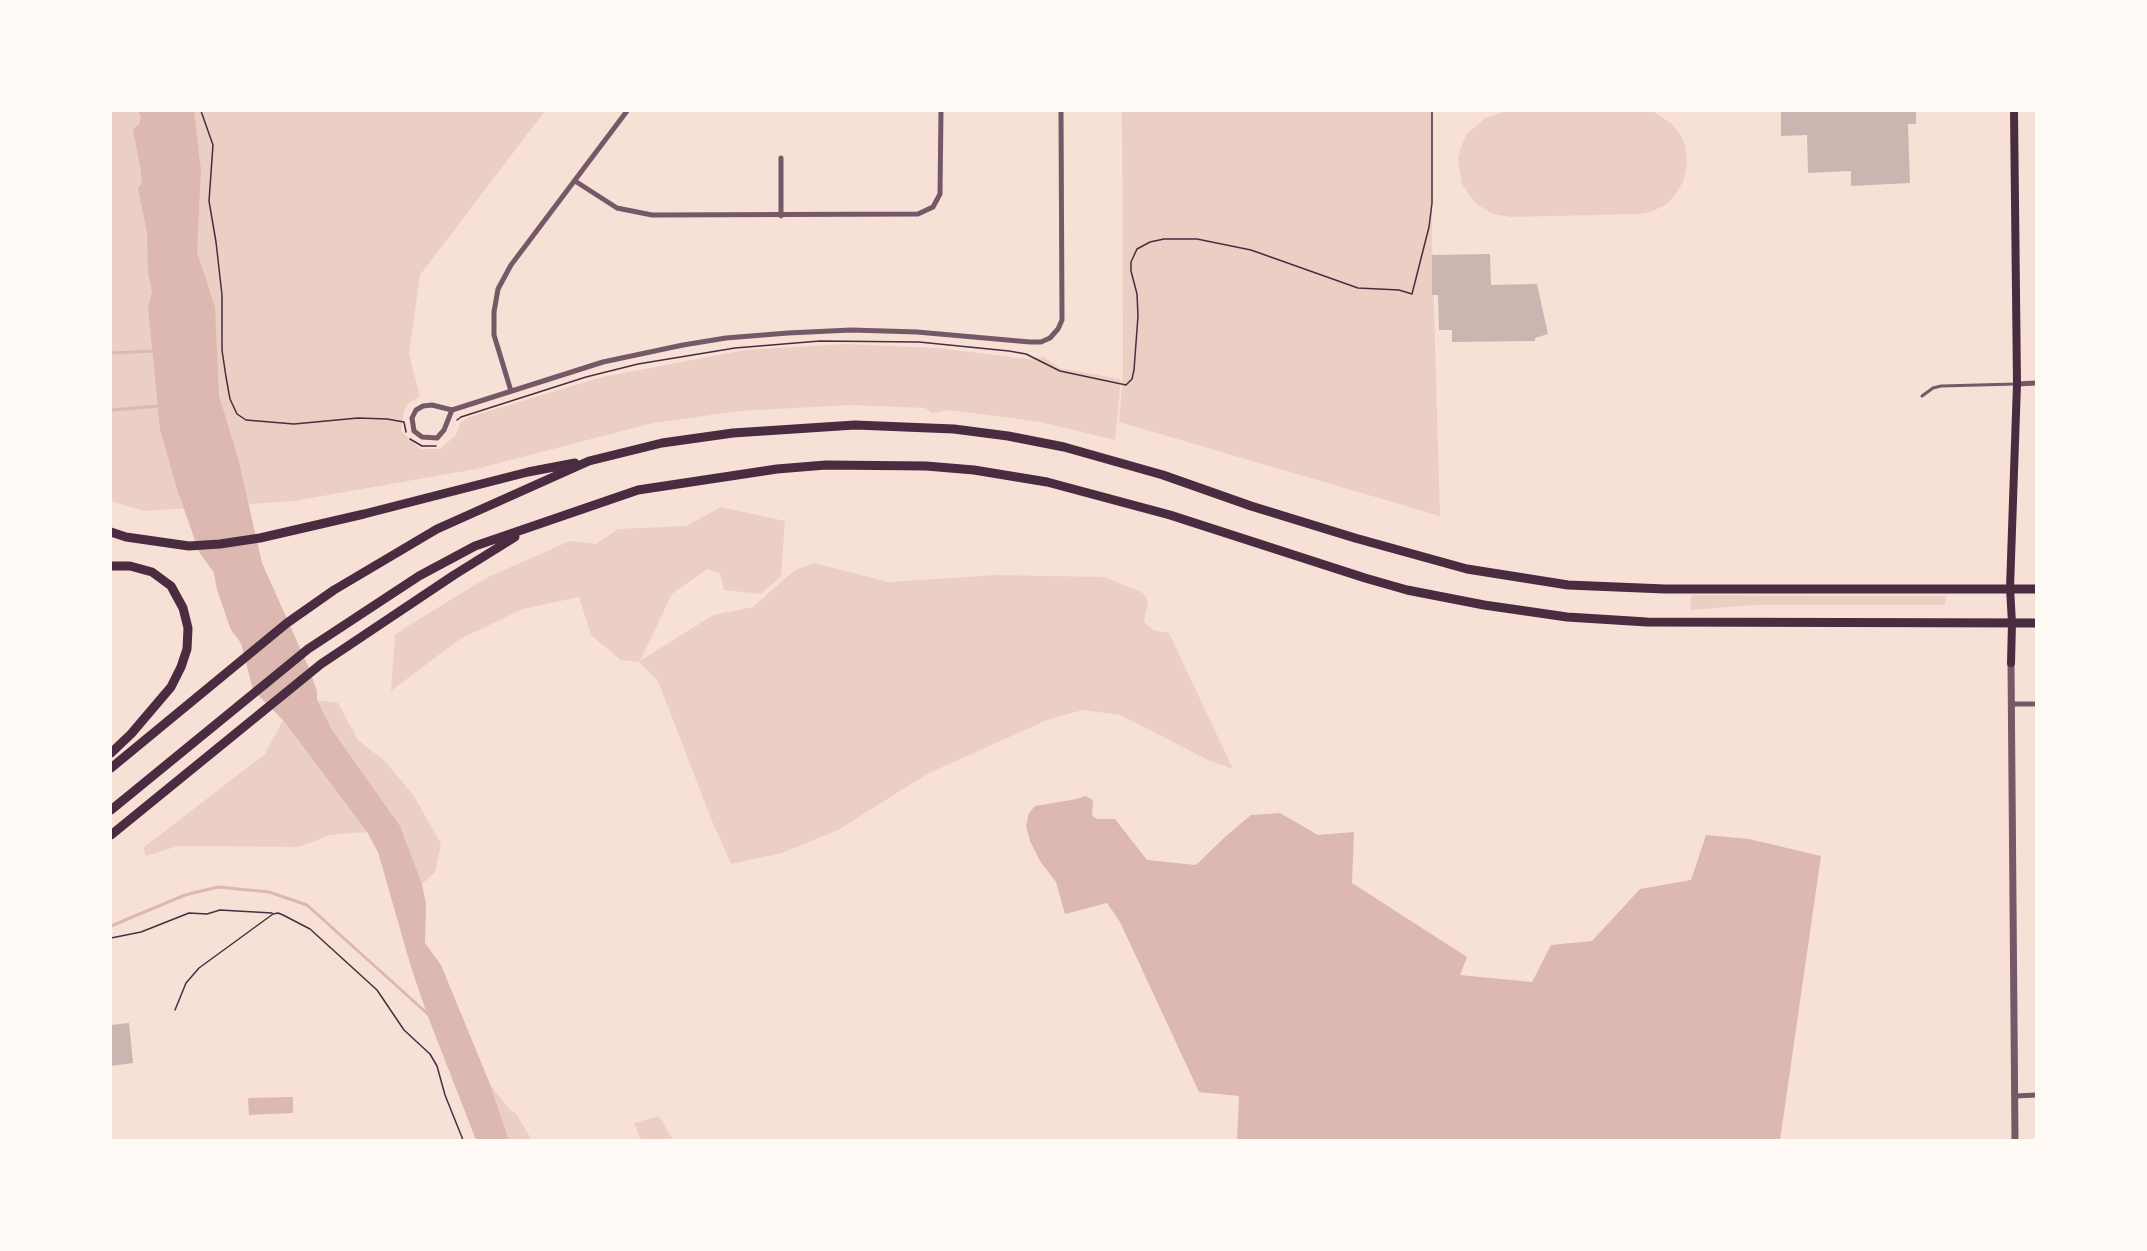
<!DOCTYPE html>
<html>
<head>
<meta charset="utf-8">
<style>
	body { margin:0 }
	#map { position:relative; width:2147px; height:1251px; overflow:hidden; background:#f7e1d7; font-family:"Space Grotesk",sans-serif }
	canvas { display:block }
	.frame { position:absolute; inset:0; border:112px solid #fffaf5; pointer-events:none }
</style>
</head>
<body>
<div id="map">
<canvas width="2147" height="1251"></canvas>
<div class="frame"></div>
</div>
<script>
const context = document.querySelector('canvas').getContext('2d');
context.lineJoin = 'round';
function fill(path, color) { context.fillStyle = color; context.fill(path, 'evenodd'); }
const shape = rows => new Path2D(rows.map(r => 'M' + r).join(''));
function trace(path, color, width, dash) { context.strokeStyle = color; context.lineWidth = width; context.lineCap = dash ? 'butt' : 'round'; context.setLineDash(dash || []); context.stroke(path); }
const green = shape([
	[111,111,545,111,420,275,409,354,420,396,409,403,404,411,401,431,421,449,440,449,456,435,460,423,469,417,602,377,745,350,845,344,938,348,1027,359,1044,357,1059,368,1121,379,1115,440,1040,422,950,410,932,413,925,408,850,405,740,411,653,423,476,469,294,501,144,511,111,501],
	[1122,111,1432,111,1432,238,1440,516,1119,422,1123,373],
	[1529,111,1652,111,1671,123,1682,137,1685,146,1687,163,1683,182,1673,198,1665,205,1651,212,1639,214,1511,217,1493,214,1475,203,1462,184,1458,161,1461,147,1467,134,1485,118,1503,112],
	[721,507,785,521,781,576,761,594,724,590,720,574,707,569,672,594,640,661,713,615,753,607,795,570,814,563,888,582,997,575,1105,577,1143,593,1148,601,1144,622,1153,630,1169,633,1233,769,1210,761,1120,715,1083,710,1047,720,927,774,838,830,782,853,731,864,712,821,658,681,639,662,621,660,591,635,579,597,523,609,460,639,391,691,395,635,411,624,488,577,570,541,596,544,618,529,686,526],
	[1691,595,1855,596,1946,596,1945,605,1755,605,1690,610],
	[317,700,338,703,358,740,386,762,414,796,441,844,435,872,422,884,400,826,331,728],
	[283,720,367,832,330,835,299,847,178,846,146,856,143,848,265,754],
	[490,1084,510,1110,515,1112,532,1140,509,1140],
	[659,1116,673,1140,641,1140,634,1123]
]);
const water = shape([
	[138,111,194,111,201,170,197,252,215,307,219,396,238,458,262,563,308,666,317,691,317,700,331,728,400,826,422,884,426,904,425,943,441,965,490,1084,509,1140,476,1140,427,1014,411,967,378,852,367,832,283,720,253,690,241,643,231,630,217,590,214,573,199,552,177,489,160,429,148,307,152,292,148,272,147,232,138,189,142,182,140,166,133,129,139,125,141,117],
	[1085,796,1093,800,1092,816,1097,819,1115,819,1147,860,1196,865,1226,836,1251,815,1280,813,1318,835,1354,832,1352,883,1467,957,1460,975,1532,982,1551,945,1592,941,1640,889,1691,880,1706,835,1749,839,1821,856,1780,1140,1237,1140,1239,1096,1199,1092,1120,922,1107,903,1065,914,1056,882,1040,861,1030,841,1026,826,1029,813,1035,806,1077,799],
	[293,1097,293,1113,249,1115,248,1098]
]);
const stream = shape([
	[111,353,154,351],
	[111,410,160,406],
	[111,926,185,895,218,887,269,892,307,905,429,1015]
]);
const building = shape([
	[1781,111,1916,111,1916,124,1908,124,1910,183,1851,186,1851,171,1808,173,1807,135,1781,136],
	[1490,254,1491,285,1537,284,1548,334,1535,338,1535,341,1452,342,1452,330,1439,330,1438,295,1432,295,1432,255],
	[129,1023,133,1063,111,1066,111,1025]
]);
const path = shape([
	[201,111,213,145,209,201,216,242,222,295,222,350,226,377,230,399,237,414,246,420,294,424,358,418,387,419,404,422,406,432],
	[457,420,461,417,586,377,638,364,735,348,820,341,919,342,1009,351,1026,354,1060,371,1126,385,1132,379,1134,370,1138,316,1137,294,1131,271,1131,262,1137,249,1150,242,1164,239,1197,239,1251,250,1358,288,1399,290,1412,294,1429,227,1432,203,1432,111],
	[410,439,422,446,436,446],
	[111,938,141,932,189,913,207,914,220,910,272,913],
	[175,1010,186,983,199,968,273,914,278,913,283,915,310,929,377,990,404,1030,430,1054,437,1066,445,1095,463,1140]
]);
const service = shape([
	[1922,396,1933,388,1941,386,2015,384]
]);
const minor = shape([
	[781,158,781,216],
	[575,181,617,208,652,215,918,214,933,207,940,194,941,111],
	[2017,384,2036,383],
	[511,391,494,335,494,312,498,289,511,265,627,111],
	[452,410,444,430,437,438,422,437,414,431,412,418,416,410,423,406,432,405,452,410,603,362,683,345,726,338,788,333,851,330,917,332,1030,342,1041,342,1050,338,1058,329,1062,320,1061,111],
	[2011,704,2036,704],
	[2016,1096,2036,1095]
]);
const tertiary = shape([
	[2011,663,2015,1140]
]);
const secondary = shape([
	[2011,663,2012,623,2010,588,2017,384,2014,111]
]);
const trunk = shape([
	[111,532,126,537,189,546,220,544,260,538,364,514,528,472,575,463],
	[111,566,130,566,152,572,171,586,183,608,188,628,187,649,181,667,171,687,131,734,111,753],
	[111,768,287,623,334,590,437,529,589,461,662,443,733,433,855,425,954,429,1008,436,1064,447,1163,475,1251,506,1355,538,1467,569,1568,585,1665,589,2036,589],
	[111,810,308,649,419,576,475,546,638,490,777,469,826,465,926,466,974,470,1047,482,1170,515,1365,578,1407,590,1484,605,1567,617,1647,622,2036,623],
	[111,835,321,664,454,575,515,537]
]);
fill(green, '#ebcfc5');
fill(water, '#dcb8b0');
trace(stream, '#dcb8b0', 3);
fill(building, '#ccb4b1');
trace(path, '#4a2c40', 1.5);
trace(service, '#755966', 3);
trace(minor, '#755966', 5);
trace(tertiary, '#755966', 7);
trace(secondary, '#4a2c40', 8);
trace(trunk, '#4a2c40', 9);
</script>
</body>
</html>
